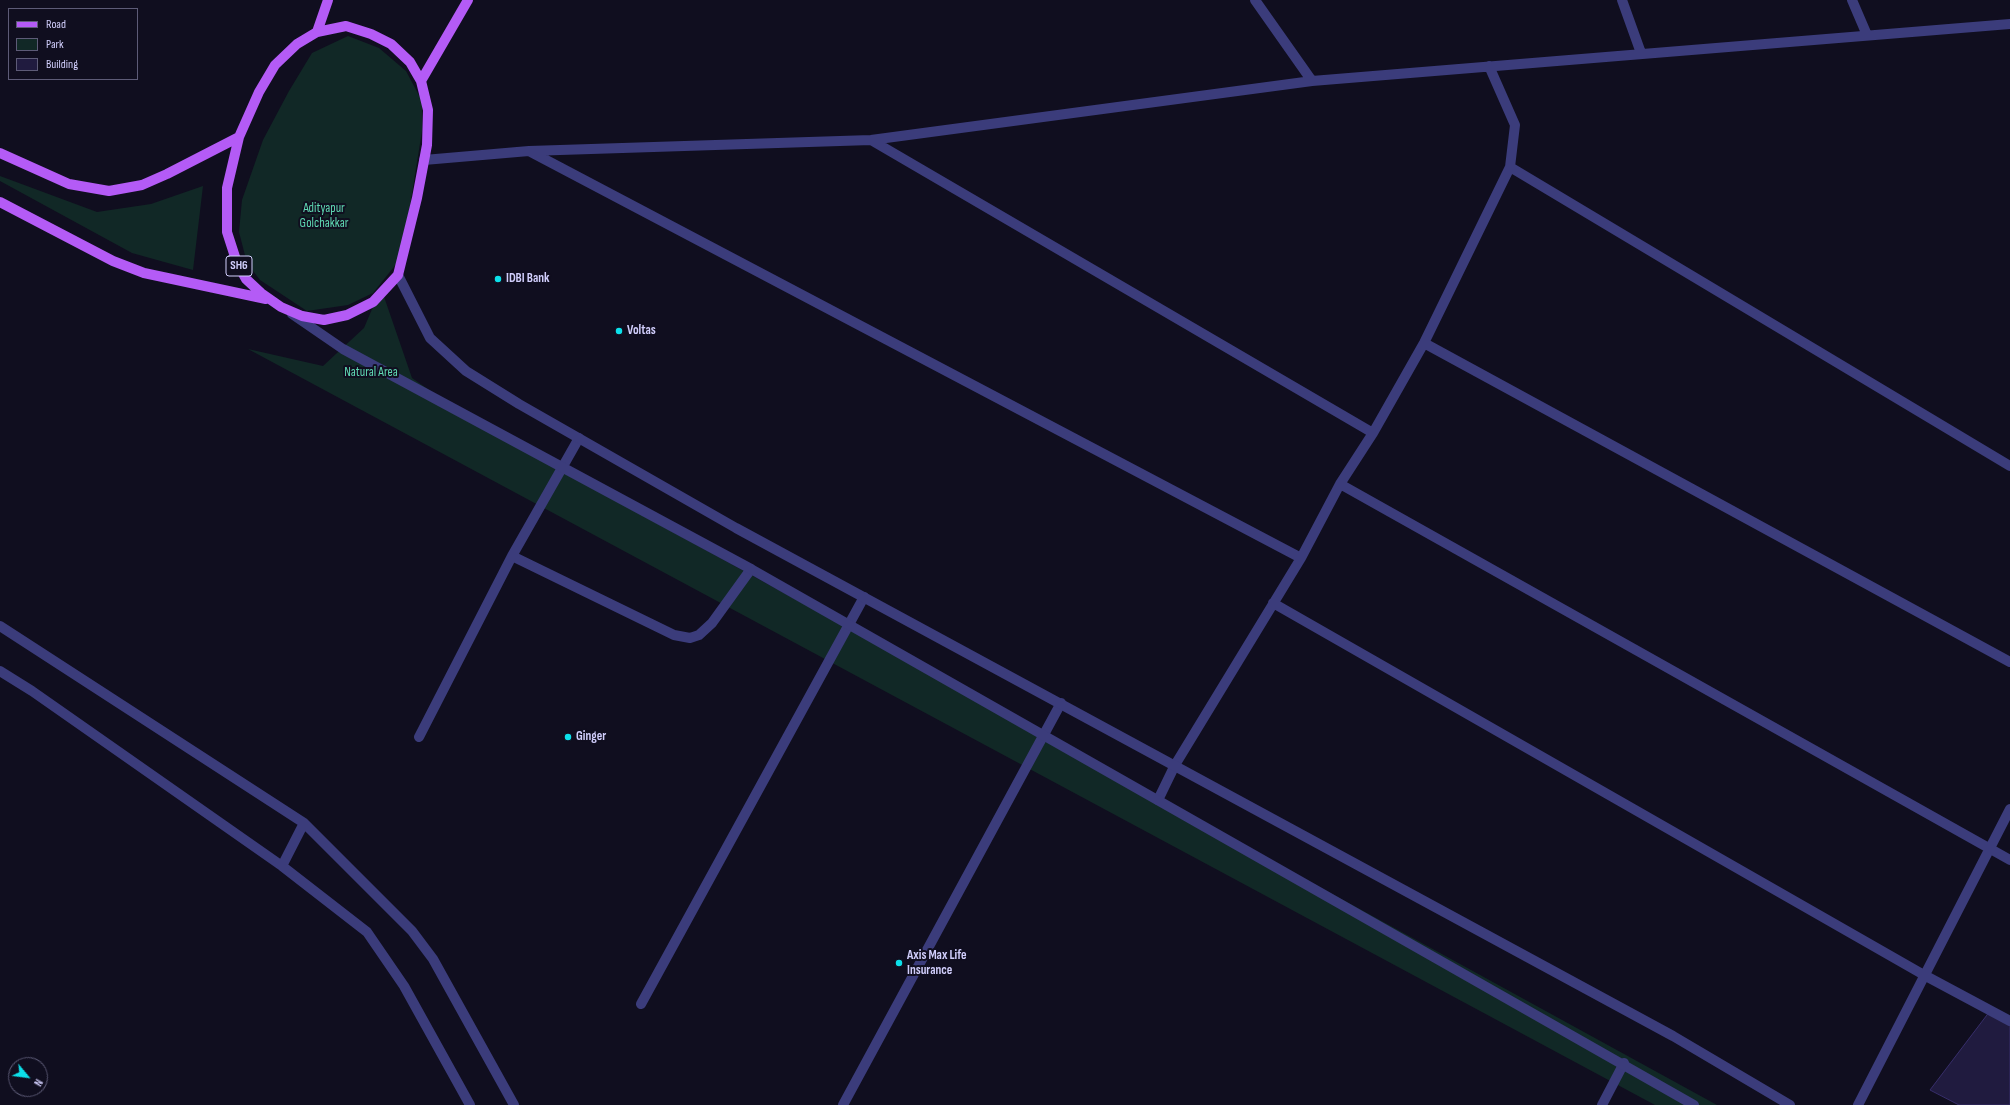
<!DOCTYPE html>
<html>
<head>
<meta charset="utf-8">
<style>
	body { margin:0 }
	#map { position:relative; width:2010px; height:1105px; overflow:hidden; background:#100e1f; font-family:"Sofia Sans Condensed",sans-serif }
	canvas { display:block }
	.legend { position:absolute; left:8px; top:8px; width:130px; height:72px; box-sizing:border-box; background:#100e1f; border:1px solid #5d5b77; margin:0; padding:5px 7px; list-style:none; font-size:12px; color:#d1cefc }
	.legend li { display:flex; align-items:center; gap:8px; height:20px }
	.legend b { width:20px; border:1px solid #5d5b77 }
	.north { position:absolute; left:8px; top:1057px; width:40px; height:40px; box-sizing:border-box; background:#100e1f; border:1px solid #5d5b77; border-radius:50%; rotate:119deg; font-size:11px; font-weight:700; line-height:16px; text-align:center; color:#d1cefc }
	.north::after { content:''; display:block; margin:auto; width:14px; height:18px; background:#0ce0ea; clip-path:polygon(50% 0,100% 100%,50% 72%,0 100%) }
</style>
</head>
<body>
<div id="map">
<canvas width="2010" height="1105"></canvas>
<ul class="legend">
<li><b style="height:5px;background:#b45bf6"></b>Road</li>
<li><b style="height:11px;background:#112826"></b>Park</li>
<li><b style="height:11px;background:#201b3f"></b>Building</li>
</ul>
<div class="north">N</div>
</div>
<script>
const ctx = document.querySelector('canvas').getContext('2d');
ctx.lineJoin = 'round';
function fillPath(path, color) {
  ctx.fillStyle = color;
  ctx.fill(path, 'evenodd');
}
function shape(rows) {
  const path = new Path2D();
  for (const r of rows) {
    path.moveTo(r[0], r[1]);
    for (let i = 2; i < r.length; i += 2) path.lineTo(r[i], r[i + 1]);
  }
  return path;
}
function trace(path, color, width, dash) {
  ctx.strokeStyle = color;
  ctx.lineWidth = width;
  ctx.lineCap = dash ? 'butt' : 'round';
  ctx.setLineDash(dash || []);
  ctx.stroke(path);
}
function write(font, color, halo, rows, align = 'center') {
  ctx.font = font + ' "Sofia Sans Condensed",sans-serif';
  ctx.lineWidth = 4;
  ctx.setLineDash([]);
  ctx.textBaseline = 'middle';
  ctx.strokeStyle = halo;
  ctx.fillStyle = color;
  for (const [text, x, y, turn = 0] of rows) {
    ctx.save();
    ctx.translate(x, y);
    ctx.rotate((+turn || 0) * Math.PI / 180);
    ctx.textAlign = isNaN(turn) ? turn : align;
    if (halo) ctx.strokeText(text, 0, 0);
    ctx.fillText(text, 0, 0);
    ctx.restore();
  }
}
fillPath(shape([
	[348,36,379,48,406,71,422,101,422,131,410,206,397,263,373,293,348,305,307,311,260,280,247,263,239,232,242,200,263,140,289,91,312,53],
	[0,176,97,212,151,204,203,186,193,270,132,253,0,181],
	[381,288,412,378,485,429,1717,1105,1655,1105,248,349,323,366,364,328]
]), '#112826');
const building = shape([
	[1990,1011,2010,1022,2010,1105,1959,1105,1930,1090,1990,1011]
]);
fillPath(building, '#201b3f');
trace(building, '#372e6a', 1);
trace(shape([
	[512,556,674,635,690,638,699,635,712,623,751,569],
	[419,737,512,556,579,438],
	[641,1004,864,597],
	[843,1105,1061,703],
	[1602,1105,1624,1063]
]), '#3b3c7b', 10);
trace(shape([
	[1255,0,1312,81],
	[1622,0,1641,53],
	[1852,0,1867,35],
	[1489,66,1515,125,1510,167,2010,466],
	[871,140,1373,433],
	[529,151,1301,558],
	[424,160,529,151,871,140,1312,81,2010,24],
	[1424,343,2010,662],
	[1340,484,2010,860],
	[1273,603,1924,975,2010,1021],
	[1158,800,1175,765,1301,558,1340,484,1373,433,1424,343,1510,167],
	[1858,1105,2010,809]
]), '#3b3c7b', 10);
trace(shape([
	[398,275,430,338,466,371,519,404,736,528,1673,1036,1790,1105],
	[292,314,343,349,751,569,1694,1105],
	[0,626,304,823,412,931,433,959,514,1105],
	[0,671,32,691,282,866,367,932,404,986,470,1105],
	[282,866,304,823]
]), '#3b3c7b', 10);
trace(shape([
	[317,32,328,0],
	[421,81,410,62,391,44,371,34,346,26,317,32,297,44,275,65,259,92,239,137,227,188,227,232,237,263,246,279,261,293,281,307,302,316,324,320,347,315,373,302,398,275,417,198,427,145,428,110,421,81,468,0],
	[0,153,69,184,109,191,142,185,167,174,239,137],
	[0,202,113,261,144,273,266,299]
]), '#b45bf6', 10);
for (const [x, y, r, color] of [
	[498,279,4,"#0ce0ea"],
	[619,331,4,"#0ce0ea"],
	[568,737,4,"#0ce0ea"],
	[899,963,4,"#0ce0ea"]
]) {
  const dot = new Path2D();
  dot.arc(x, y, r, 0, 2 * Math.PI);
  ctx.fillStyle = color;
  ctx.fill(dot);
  trace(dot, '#100e1f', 1.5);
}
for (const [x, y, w] of [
	[239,266,26]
]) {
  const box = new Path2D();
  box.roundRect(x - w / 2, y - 10, w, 20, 3);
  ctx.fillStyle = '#100e1f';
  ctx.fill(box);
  trace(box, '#d1cefc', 1);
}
write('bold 12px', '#d1cefc', null, [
	["SH6",239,266]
]);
write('13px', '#5fd8b3', '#100e1f', [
	["Adityapur",324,209],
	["Golchakkar",324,224],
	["Natural Area",371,373]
]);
write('bold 13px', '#d1cefc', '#100e1f', [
	["IDBI Bank",506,279],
	["Voltas",627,331],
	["Ginger",576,737],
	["Axis Max Life",907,956],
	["Insurance",907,971]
], 'left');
</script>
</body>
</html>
